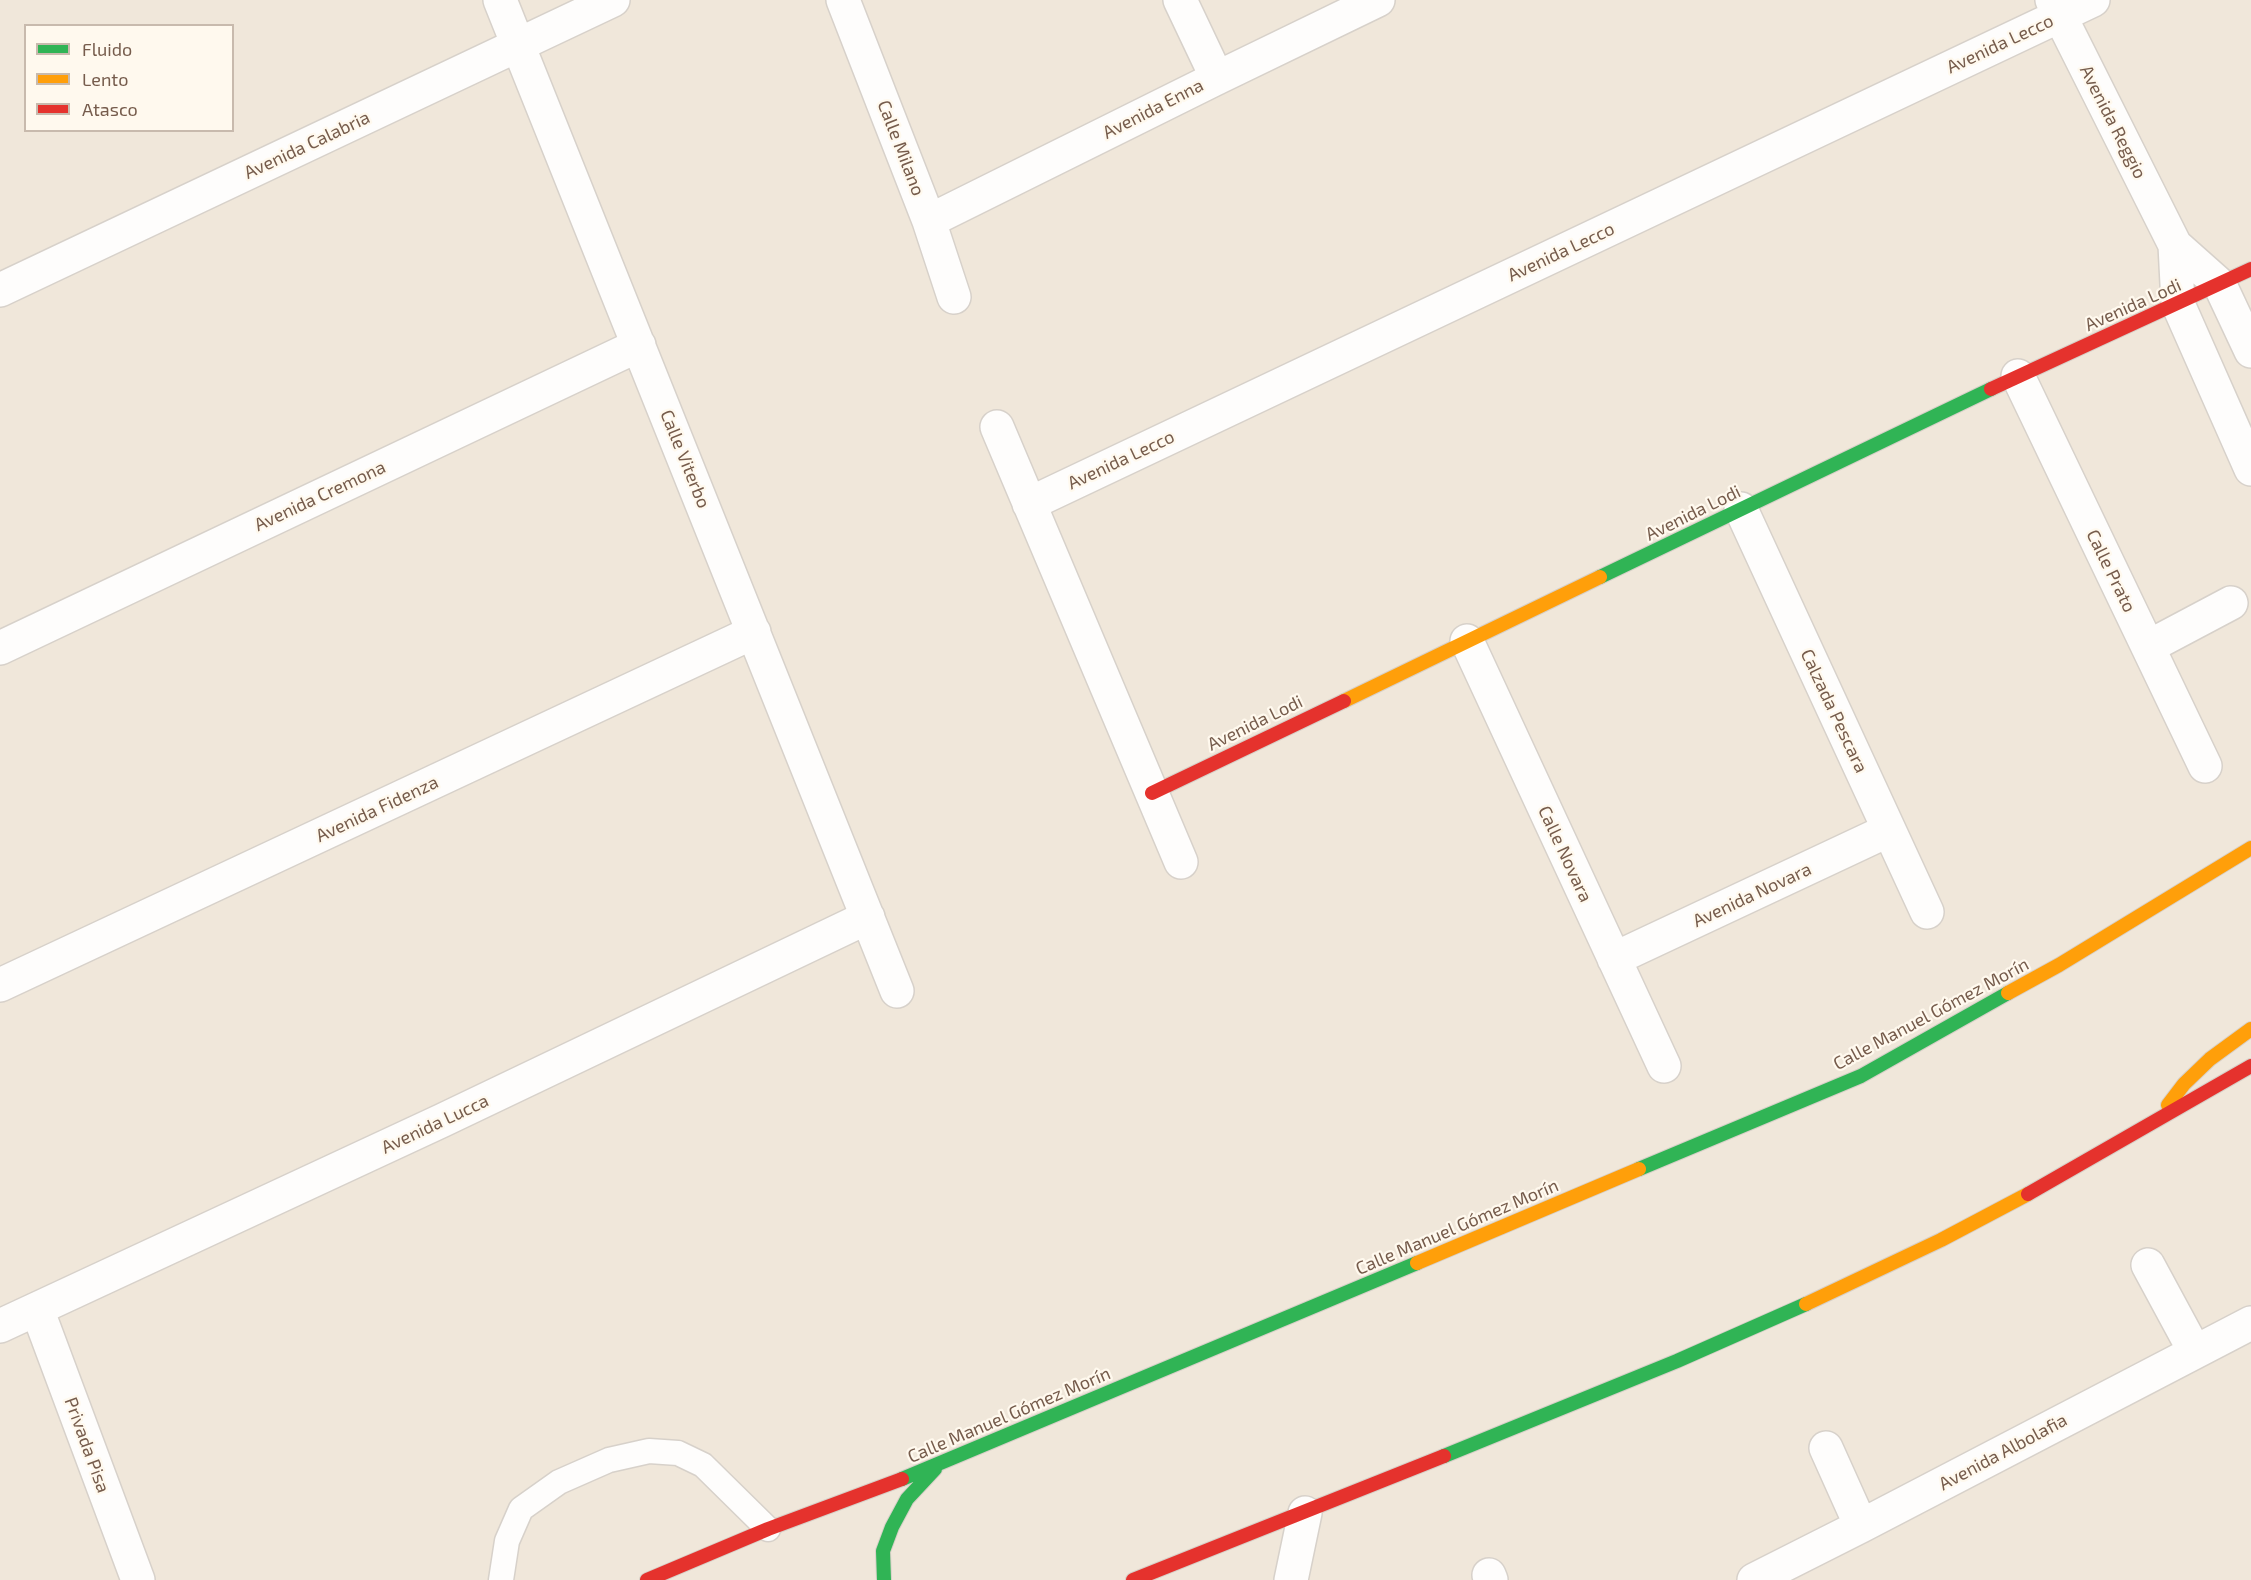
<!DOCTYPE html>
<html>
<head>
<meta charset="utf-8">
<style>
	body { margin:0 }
	#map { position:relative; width:2251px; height:1580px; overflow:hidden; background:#f7f4ec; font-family:"Exo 2",sans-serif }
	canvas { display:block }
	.legend { position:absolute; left:24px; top:24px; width:210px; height:108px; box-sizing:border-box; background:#fff9ee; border:2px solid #c8baad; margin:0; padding:8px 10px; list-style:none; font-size:18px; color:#765c4c }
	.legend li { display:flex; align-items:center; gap:12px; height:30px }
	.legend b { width:30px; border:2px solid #c8baad }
</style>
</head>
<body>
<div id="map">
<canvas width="2251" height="1580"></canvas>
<ul class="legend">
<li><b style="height:8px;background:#30b455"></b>Fluido</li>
<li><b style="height:8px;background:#ff9f0a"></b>Lento</li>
<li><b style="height:8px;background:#e5322d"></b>Atasco</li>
</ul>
</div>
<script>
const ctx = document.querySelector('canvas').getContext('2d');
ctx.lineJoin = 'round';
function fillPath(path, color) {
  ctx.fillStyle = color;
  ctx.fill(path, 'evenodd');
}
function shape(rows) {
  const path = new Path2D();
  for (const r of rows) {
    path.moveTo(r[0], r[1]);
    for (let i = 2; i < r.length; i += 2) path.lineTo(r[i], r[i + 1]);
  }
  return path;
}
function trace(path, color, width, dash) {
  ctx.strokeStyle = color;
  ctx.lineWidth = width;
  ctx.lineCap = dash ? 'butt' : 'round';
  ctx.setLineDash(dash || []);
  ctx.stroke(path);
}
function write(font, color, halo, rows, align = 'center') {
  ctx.font = font + ' "Exo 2",sans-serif';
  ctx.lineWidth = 4.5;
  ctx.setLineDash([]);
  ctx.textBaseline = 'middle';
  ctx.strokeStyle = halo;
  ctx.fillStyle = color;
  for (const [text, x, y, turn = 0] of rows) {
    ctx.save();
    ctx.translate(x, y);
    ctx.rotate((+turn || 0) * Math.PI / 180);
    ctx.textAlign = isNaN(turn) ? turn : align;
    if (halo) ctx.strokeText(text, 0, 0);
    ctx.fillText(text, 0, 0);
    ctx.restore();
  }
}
fillPath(shape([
	[0,0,2251,0,2251,1580,0,1580],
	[26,26,232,26,232,130,26,130]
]), '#f0e7da');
const lane = shape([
	[501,1580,507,1541,521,1509,559,1482,609,1460,649,1451,678,1453,703,1465,768,1529]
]);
const street = shape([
	[500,0,897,991],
	[843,0,929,221,954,297],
	[1180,0,1217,78],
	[2052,0,2175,245,2220,285,2251,351],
	[929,221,1217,78,1378,0],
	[2175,245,2178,304,2251,469],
	[0,290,613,0],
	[2018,376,2205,766],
	[997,427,1181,862],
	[1029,504,2093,0],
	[1741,509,1927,912],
	[1467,641,1664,1066],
	[2148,647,2231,603],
	[0,648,639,345],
	[1614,959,1889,830],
	[0,985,754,632],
	[2148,1265,2195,1352],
	[37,1309,138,1580],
	[0,1326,441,1121,868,917],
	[1826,1448,1861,1526],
	[1489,1575,1491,1580],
	[1291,1580,1305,1513],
	[1754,1580,1861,1526,2251,1323]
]);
const fast = shape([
	[1600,577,1991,389],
	[1639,1169,1861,1076,2008,993],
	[1444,1456,1677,1361,1806,1304],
	[902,1479,1417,1263],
	[884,1580,883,1551,892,1527,907,1499,935,1469]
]);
const slow = shape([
	[1344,701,1600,577],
	[2008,993,2059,965,2251,848],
	[2168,1105,2184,1084,2210,1059,2251,1029],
	[1417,1263,1639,1169],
	[1806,1304,1941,1240,2028,1194]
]);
const jam = shape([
	[1991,389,2251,269],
	[1152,793,1344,701],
	[2028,1194,2251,1066],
	[647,1580,768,1529,902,1479],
	[1133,1580,1444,1456]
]);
trace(lane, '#d7d1ca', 27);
trace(street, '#d7d1ca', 36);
trace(fast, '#d7d0c8', 16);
trace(slow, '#d7d0c8', 16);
trace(jam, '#d7d0c8', 16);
trace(lane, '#fefdfc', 24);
trace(street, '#fefdfc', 33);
trace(fast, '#30b455', 14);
trace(slow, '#ff9f0a', 14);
trace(jam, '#e5322d', 14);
write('18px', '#765c4c', '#fff9ee', [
	["Avenida Lecco",2000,44,-25],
	["Avenida Enna",1153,109,-27],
	["Avenida Reggio",2113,122,63],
	["Avenida Calabria",307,145,-25],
	["Calle Milano",901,148,69],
	["Avenida Lecco",1561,252,-25],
	["Avenida Lodi",2133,305,-24],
	["Calle Viterbo",685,459,68],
	["Avenida Lecco",1121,460,-25],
	["Avenida Cremona",320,496,-25],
	["Avenida Lodi",1693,513,-26],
	["Calle Prato",2111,571,64],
	["Calzada Pescara",1834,711,65],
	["Avenida Lodi",1255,723,-26],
	["Avenida Fidenza",377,809,-25],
	["Calle Novara",1565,854,65],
	["Avenida Novara",1752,895,-25],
	["Calle Manuel Gómez Morín",1931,1014,-28],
	["Avenida Lucca",435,1124,-25],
	["Calle Manuel Gómez Morín",1457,1227,-23],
	["Calle Manuel Gómez Morín",1009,1415,-23],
	["Privada Pisa",87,1445,70],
	["Avenida Albolafia",2003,1452,-28]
]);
</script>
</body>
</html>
